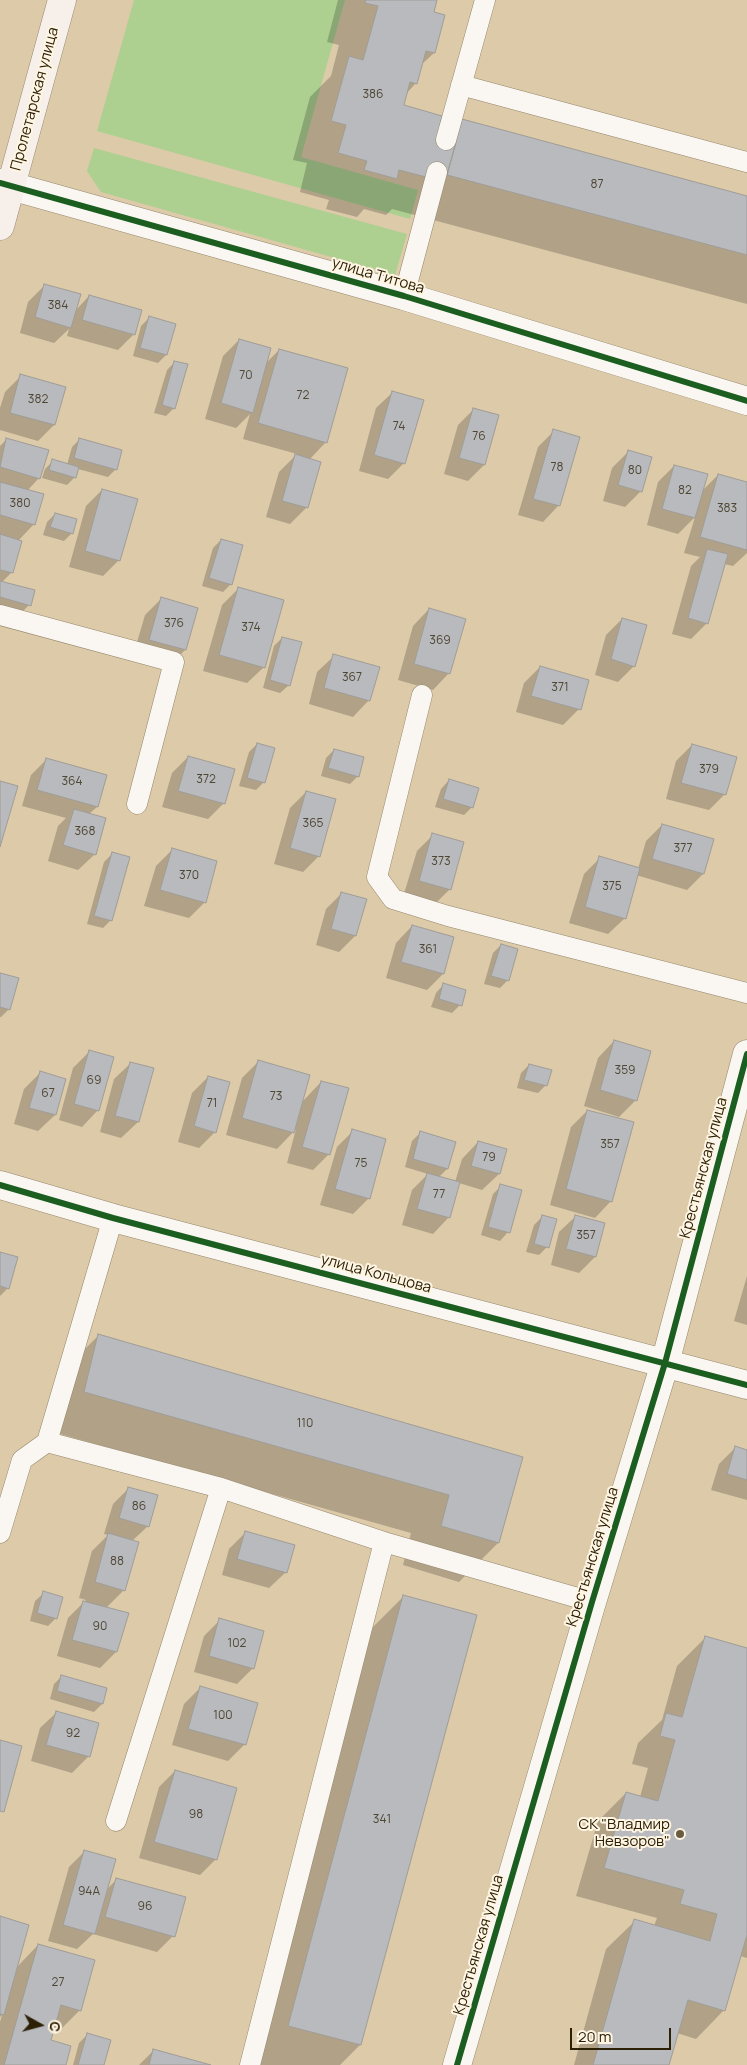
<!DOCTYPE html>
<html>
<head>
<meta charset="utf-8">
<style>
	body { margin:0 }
	#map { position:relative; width:747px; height:2065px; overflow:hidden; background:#dccaa9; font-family:Manrope,sans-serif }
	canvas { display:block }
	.north { position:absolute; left:15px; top:2000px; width:50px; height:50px; -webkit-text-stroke:4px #fff5e3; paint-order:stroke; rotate:97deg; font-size:14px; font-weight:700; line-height:20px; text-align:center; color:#2c2007 }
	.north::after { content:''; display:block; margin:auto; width:18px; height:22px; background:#2c2007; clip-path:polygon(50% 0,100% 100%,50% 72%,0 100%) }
	.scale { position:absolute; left:570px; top:2028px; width:101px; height:22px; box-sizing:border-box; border:2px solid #2c2007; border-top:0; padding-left:6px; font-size:15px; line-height:18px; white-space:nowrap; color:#2c2007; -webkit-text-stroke:4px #fff5e3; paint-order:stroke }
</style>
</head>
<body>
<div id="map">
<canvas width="747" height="2065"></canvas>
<div class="north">С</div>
<div class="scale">20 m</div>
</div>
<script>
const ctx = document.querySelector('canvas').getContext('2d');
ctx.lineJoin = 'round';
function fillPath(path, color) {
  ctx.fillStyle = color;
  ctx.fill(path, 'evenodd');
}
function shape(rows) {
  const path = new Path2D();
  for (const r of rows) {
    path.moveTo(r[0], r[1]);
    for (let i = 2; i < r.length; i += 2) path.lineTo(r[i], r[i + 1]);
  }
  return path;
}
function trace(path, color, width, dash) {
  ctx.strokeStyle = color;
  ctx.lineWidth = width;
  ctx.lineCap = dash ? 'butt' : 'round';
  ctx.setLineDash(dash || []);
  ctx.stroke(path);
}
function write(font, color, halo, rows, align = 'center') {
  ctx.font = font + ' Manrope,sans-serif';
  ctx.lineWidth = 4;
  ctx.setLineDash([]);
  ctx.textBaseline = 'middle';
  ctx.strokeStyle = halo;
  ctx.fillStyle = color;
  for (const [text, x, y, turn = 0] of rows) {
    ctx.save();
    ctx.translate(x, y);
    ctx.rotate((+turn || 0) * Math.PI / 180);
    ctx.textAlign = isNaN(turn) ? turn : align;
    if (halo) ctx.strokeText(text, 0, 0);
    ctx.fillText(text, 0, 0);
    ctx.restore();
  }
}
fillPath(shape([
	[134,0,345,0,301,157,418,190,410,219,97,131],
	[94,148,407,234,395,275,101,192,87,171]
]), '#add091');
fillPath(shape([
	[338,0,436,0,433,13,444,16,434,53,421,65,416,83,406,94,402,106,435,139,463,120,747,197,747,304,392,209,386,215,364,209,357,217,326,209,329,200,300,192,307,163,293,160,310,97,331,76,339,45,327,42],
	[44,286,75,311,89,296,134,334,118,350,67,336,69,329,54,343,20,333,28,302],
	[149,318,175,325,166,355,158,363,133,356,141,326],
	[239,340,265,364,279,350,326,442,309,460,306,508,290,524,266,517,279,472,297,454,243,439,250,414,236,428,205,419,223,356],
	[175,362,174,408,166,416,154,413,167,370],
	[21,376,64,388,54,425,38,441,0,430,0,408,5,392],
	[393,392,404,463,388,479,359,471,376,408],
	[474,409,484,465,468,481,444,474,458,425],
	[554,431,559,505,543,522,518,515,538,447],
	[7,439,39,478,27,491,34,524,18,541,12,572,2,582,29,605,21,613,0,607,0,446],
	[80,439,116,469,108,477,78,469,75,477,67,485,42,478,45,469,53,461,67,465,72,447],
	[628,452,641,491,625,507,603,501,612,468],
	[674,466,702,491,718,475,747,483,747,553,733,566,724,564,707,623,691,639,672,634,691,566,700,557,684,553,695,517,678,534,647,525,658,482],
	[102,490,119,560,103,576,69,567,86,506],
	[55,514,72,533,64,541,43,535,47,522],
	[221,540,231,584,223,592,202,586,213,548],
	[238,589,264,667,247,683,203,671,222,605],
	[161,599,185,650,169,666,133,656,145,615],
	[429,609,449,673,433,690,398,680,413,626],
	[622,619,634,666,618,682,595,675,606,635],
	[282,638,289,685,280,693,263,688,274,646],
	[334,656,369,700,353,717,309,704,317,672],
	[540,667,579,709,563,725,516,712,524,683],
	[257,744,264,782,256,790,239,786,249,752],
	[692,745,725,794,709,810,666,799,676,761],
	[334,750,358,776,350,784,321,776,326,758],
	[188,757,224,803,208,819,162,807,172,773],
	[47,759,97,807,89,814,95,854,78,870,48,861,58,826,66,818,22,806,31,775],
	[449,780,472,807,464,815,435,807,441,789],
	[306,792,319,856,303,872,274,864,290,808],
	[662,825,713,840,703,874,687,890,636,875,625,918,608,934,569,923,584,874,600,858,638,869,646,841],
	[433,835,450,889,434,905,403,897,417,851],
	[172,850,205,902,189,918,144,906,156,866],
	[112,854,111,920,103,928,87,924,104,862],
	[342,893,355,936,339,952,316,945,326,909],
	[412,926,443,974,427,990,386,978,396,943],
	[501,945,508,980,500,988,484,984,493,953],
	[0,975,9,1009,1,1017,0,1017],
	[444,984,460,1005,452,1013,431,1007,436,993],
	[614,1041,636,1100,619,1117,584,1106,598,1058],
	[90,1051,98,1110,82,1127,59,1120,73,1068],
	[258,1062,302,1102,321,1082,329,1154,313,1170,287,1163,296,1129,277,1149,226,1135,242,1078],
	[131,1063,152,1069,138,1122,121,1138,100,1132,114,1079],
	[529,1065,546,1085,538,1093,517,1088,521,1073],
	[40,1073,65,1080,55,1115,38,1131,14,1124,24,1089],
	[208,1077,215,1132,199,1148,178,1142,192,1093],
	[587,1111,611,1201,595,1218,550,1205,571,1127],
	[353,1131,369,1198,353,1214,320,1205,337,1147],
	[420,1133,447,1169,439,1177,455,1182,462,1159,478,1142,506,1150,499,1174,482,1190,459,1183,449,1217,433,1234,402,1225,412,1190,428,1174,405,1167,412,1141],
	[501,1186,508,1232,500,1241,481,1235,493,1194],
	[576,1216,604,1224,595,1257,579,1273,551,1265,559,1232],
	[542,1217,547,1247,539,1255,526,1252,534,1225],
	[0,1253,8,1288,0,1296],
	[747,1276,747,1325,734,1321],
	[98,1336,522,1458,498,1543,459,1582,403,1565,411,1533,46,1430,59,1375],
	[735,1448,747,1451,747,1500,711,1490,719,1464],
	[129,1488,148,1526,132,1541,124,1590,106,1608,127,1614,116,1652,100,1668,57,1656,68,1618,86,1600,79,1598,92,1551,108,1535,104,1534,113,1504],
	[245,1533,286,1572,269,1588,222,1575,229,1549],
	[44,1593,56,1618,48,1626,30,1621,35,1601],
	[404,1596,360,2045,340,2065,251,2065,365,1635],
	[220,1620,253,1668,237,1684,194,1672,204,1636],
	[705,1638,747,1650,747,1958,740,1956,724,2010,696,2039,677,2033,668,2065,574,2065,606,1949,635,1921,654,1926,657,1918,576,1896,598,1821,626,1793,640,1797,648,1768,632,1764,638,1743,662,1720,677,1666],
	[62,1676,106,1689,102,1704,94,1712,50,1699,54,1684],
	[200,1688,245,1744,228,1761,172,1745,184,1704],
	[57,1712,98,1724,88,1757,72,1773,31,1761,40,1728],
	[175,1771,216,1859,200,1875,139,1858,159,1787],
	[85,1851,106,1890,117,1879,173,1936,157,1952,93,1934,77,1949,48,1941,69,1867],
	[0,1918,16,1968,38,1945,80,2010,57,2033,52,2032,49,2041,64,2065,0,2065,0,2022,2,2015,0,2017],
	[87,2035,103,2065,73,2065,79,2043],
	[154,2050,206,2065,139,2065]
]), '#0003');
const building = shape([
	[366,0,437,0,434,12,445,15,435,53,426,51,417,84,410,82,404,105,442,116,437,138,456,143,447,175,428,170,426,177,399,170,397,179,364,170,367,161,338,153,346,125,331,121,349,56,363,60,378,6,365,3,366,0],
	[462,119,747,196,747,255,447,175,462,119],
	[44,284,81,294,71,328,35,317,44,284],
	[89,295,142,310,135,335,82,320,89,295],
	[149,316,176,324,167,355,140,348,149,316],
	[239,339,271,348,253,413,221,403,239,339],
	[279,349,348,368,327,443,258,423,279,349],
	[174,361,188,364,175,409,162,405,174,361],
	[20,374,66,387,55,425,10,413,20,374],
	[392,391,424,400,405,464,374,455,392,391],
	[473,408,499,415,485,465,459,458,473,408],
	[553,429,580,437,560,506,533,499,553,429],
	[6,438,49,450,40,479,0,467,6,438],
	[79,438,122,450,117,470,74,458,79,438],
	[628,450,652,457,642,492,618,485,628,450],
	[295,454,321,462,308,508,282,501,295,454],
	[52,459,79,467,76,478,49,470,52,459],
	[674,465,708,474,695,518,662,509,674,465],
	[718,474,747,482,747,550,700,537,718,474],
	[0,482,44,494,35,525,0,515,0,482],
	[102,489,138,499,120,561,85,551,102,489],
	[55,513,77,519,73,534,50,527,55,513],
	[0,534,22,541,13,573,0,570,0,534],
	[221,539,243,545,232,585,209,578,221,539],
	[707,549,728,554,708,624,688,618,707,549],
	[0,581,35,590,31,606,0,597,0,581],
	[238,587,284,600,265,668,219,655,238,587],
	[161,597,198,608,186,650,149,640,161,597],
	[429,608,466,619,450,674,414,664,429,608],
	[622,618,647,625,635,667,611,659,622,618],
	[282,637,302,642,290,686,270,680,282,637],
	[333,654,380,667,370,701,324,688,333,654],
	[540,666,589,680,581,710,531,696,540,666],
	[257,743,275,748,265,783,247,778,257,743],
	[692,744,737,757,726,795,681,783,692,744],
	[334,749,364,757,359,777,328,768,334,749],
	[188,756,235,769,225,804,178,791,188,756],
	[46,758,107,775,98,807,37,790,46,758],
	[449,779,479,788,473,808,443,799,449,779],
	[0,781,18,786,0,847,0,781],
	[306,791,336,799,320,857,290,848,306,791],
	[74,809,106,818,96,855,63,845,74,809],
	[662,824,714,839,704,874,652,859,662,824],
	[432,833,464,842,451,890,419,881,432,833],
	[172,848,217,861,206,903,160,890,172,848],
	[112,852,130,857,112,921,94,916,112,852],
	[599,856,640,868,626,919,585,907,599,856],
	[341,892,367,899,356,936,331,929,341,892],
	[412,925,454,937,444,974,401,962,412,925],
	[501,944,518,949,509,981,491,976,501,944],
	[0,973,19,978,10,1010,0,1007,0,973],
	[443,983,466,990,462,1006,439,999,443,983],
	[614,1040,651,1051,637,1101,600,1090,614,1040],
	[89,1050,114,1057,99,1111,74,1104,89,1050],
	[258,1060,310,1075,294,1133,242,1118,258,1060],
	[130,1062,154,1068,139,1122,115,1116,130,1062],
	[529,1064,552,1070,547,1086,524,1080,529,1064],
	[40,1071,66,1079,56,1115,29,1108,40,1071],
	[208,1076,230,1082,216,1133,194,1126,208,1076],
	[321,1081,349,1088,330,1155,302,1147,321,1081],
	[587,1110,634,1122,612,1202,566,1189,587,1110],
	[352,1129,386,1139,370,1199,335,1189,352,1129],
	[420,1131,456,1142,448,1169,413,1159,420,1131],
	[478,1141,507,1149,500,1174,471,1166,478,1141],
	[427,1173,460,1182,450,1218,417,1209,427,1173],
	[500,1184,522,1190,510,1233,488,1227,500,1184],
	[542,1215,557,1219,549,1248,534,1244,542,1215],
	[575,1215,605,1223,596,1257,566,1249,575,1215],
	[0,1252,18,1257,9,1289,0,1286,0,1252],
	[98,1334,523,1457,499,1543,441,1526,449,1495,84,1392,98,1334],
	[735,1446,747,1450,747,1480,727,1474,735,1446],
	[128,1487,158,1495,149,1527,119,1518,128,1487],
	[245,1531,295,1545,287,1573,237,1559,245,1531],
	[108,1533,139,1542,125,1591,95,1582,108,1533],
	[43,1591,63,1597,57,1619,37,1613,43,1591],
	[403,1595,477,1615,361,2045,288,2026,403,1595],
	[83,1601,129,1613,117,1652,72,1640,83,1601],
	[219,1618,264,1631,254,1669,209,1656,219,1618],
	[705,1636,747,1648,747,1935,725,2011,688,2000,669,2065,593,2065,634,1919,710,1941,717,1914,680,1904,684,1890,604,1868,626,1792,658,1801,675,1740,660,1736,666,1713,682,1717,705,1636],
	[61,1675,107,1688,103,1704,57,1691,61,1675],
	[200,1686,258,1703,246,1745,188,1729,200,1686],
	[56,1711,99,1723,90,1757,46,1745,56,1711],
	[0,1740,22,1746,4,1812,0,1811,0,1740],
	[175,1770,237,1788,217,1860,154,1842,175,1770],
	[84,1850,116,1859,95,1934,63,1925,84,1850],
	[116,1878,186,1897,175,1937,105,1917,116,1878],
	[0,1916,29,1925,4,2015,0,2014,0,1916],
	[38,1944,95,1960,81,2011,61,2005,51,2040,71,2046,66,2065,4,2065,38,1944],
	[87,2033,111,2040,104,2065,78,2065,87,2033],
	[153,2049,211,2065,149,2065,153,2049]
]);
fillPath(building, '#b8babd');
trace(building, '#9f9c97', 1);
const service = shape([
	[461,85,747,162],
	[446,140,485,0],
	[404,296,437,172],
	[0,615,174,662,137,804],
	[422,695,377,877,393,899,448,916,747,993],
	[47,1442,221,1488,384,1542,592,1602],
	[0,1533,22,1460,47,1442,113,1218],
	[116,1821,221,1488],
	[250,2065,384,1542]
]);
const minor = shape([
	[0,183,404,296,747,401],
	[0,1185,113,1218,747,1385]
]);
const tertiary = shape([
	[457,2065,592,1602,665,1363,747,1054]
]);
const secondary = shape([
	[0,226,62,0]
]);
trace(service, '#95876c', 21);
trace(minor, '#95876c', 29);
trace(tertiary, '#95876c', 29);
trace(secondary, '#95876c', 29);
trace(service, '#faf7f2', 20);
trace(minor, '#faf7f2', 28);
trace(tertiary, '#faf7f2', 28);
trace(secondary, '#f6efea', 28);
trace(shape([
	[0,183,404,296,747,401],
	[0,1185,113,1218,747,1385],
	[457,2065,592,1602,665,1363,747,1054]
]), '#1b5e20', 6);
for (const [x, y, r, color] of [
	[680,1834,5,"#6a5c40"]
]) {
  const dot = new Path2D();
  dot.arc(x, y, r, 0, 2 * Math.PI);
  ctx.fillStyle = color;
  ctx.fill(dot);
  trace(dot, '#fff5e3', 2);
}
write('12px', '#4f4634', null, [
	["386",373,95],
	["87",597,185],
	["384",58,306],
	["70",246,376],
	["72",303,396],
	["382",38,400],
	["74",399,427],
	["76",479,437],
	["78",557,468],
	["80",635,471],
	["82",685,491],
	["380",20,504],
	["383",727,509],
	["376",174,624],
	["374",251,628],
	["369",440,641],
	["367",352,678],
	["371",560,688],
	["379",709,770],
	["372",206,780],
	["364",72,782],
	["365",313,824],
	["368",85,832],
	["377",683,849],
	["373",441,862],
	["370",189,876],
	["375",612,887],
	["361",428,950],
	["359",625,1071],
	["69",94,1081],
	["67",48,1094],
	["73",276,1097],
	["71",212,1104],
	["357",610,1145],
	["79",489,1158],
	["75",361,1164],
	["77",439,1195],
	["357",586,1236],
	["110",305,1424],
	["86",139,1507],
	["88",117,1562],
	["90",100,1627],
	["102",237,1644],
	["100",223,1716],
	["92",73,1734],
	["98",196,1815],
	["341",382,1820],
	["94А",89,1892],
	["96",145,1907],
	["27",58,1983]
]);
write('15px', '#2c2007', '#fff5e3', [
	["Пролетарская улица",35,99,-75],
	["улица Титова",378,276,16],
	["Крестьянская улица",704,1168,-75],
	["улица Кольцова",376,1274,15],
	["Крестьянская улица",593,1557,-73],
	["Крестьянская улица",479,1945,-74]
]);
write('15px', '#2c2007', '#fff5e3', [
	["СК \"Владмир",670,1825],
	["Невзоров\"",670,1842]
], 'right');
</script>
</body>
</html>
